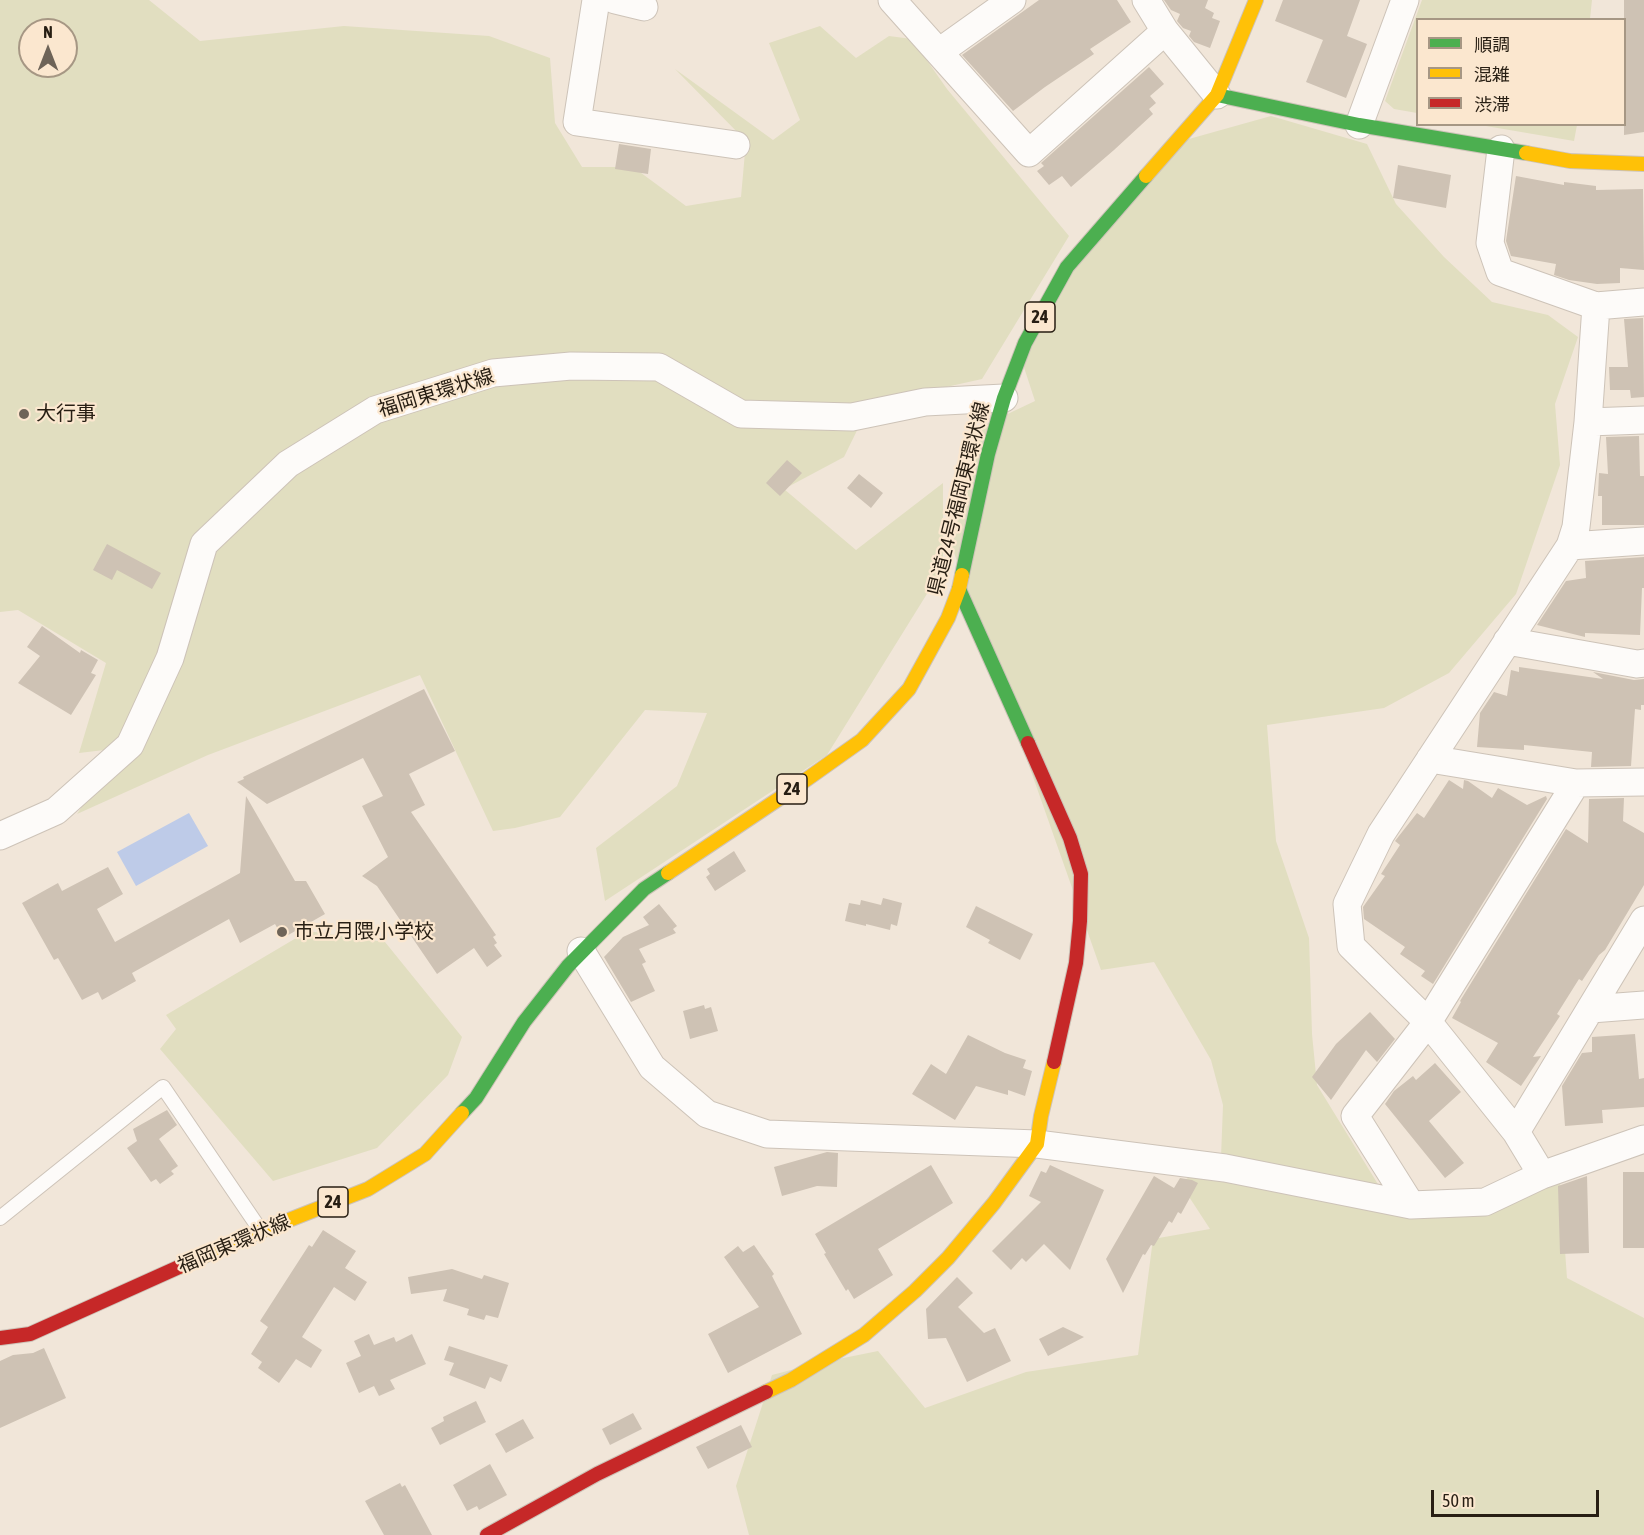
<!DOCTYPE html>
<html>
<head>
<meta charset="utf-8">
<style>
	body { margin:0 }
	#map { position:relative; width:1644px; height:1535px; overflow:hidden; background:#f1e6d9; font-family:"Asap Condensed","Noto Sans JP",sans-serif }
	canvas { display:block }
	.legend { position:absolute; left:1416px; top:18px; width:210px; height:108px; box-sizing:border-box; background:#fbe7cf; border:2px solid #a69784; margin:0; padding:8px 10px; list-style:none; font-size:18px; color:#271e13 }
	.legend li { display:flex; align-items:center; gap:12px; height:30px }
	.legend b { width:30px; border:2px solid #a69784 }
	.north { position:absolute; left:18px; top:18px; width:60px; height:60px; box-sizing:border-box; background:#fbe7cf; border:2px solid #a69784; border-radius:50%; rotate:0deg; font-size:16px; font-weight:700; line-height:24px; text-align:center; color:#271e13 }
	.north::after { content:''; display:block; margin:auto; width:21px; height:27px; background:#6e6458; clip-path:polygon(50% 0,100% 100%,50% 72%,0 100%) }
	.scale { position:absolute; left:1431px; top:1490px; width:168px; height:27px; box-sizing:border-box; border:3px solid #271e13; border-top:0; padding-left:8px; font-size:18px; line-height:21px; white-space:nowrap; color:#271e13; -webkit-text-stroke:4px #fbe7cf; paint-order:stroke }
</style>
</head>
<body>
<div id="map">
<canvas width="1644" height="1535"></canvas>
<ul class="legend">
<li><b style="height:8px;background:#4caf50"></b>順調</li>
<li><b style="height:8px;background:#ffc107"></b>混雑</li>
<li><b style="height:8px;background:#c62828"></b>渋滞</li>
</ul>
<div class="north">N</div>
<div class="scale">50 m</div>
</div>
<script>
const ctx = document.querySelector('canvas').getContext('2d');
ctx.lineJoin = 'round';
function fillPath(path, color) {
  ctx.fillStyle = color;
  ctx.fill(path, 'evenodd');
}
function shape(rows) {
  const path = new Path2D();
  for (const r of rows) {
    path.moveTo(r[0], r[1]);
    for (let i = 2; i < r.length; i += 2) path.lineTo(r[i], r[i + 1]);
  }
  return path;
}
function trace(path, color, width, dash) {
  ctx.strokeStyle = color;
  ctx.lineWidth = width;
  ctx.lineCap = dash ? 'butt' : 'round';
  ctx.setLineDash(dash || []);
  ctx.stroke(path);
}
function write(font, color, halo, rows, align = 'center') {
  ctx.font = font + ' "Asap Condensed","Noto Sans JP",sans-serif';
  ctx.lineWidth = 4.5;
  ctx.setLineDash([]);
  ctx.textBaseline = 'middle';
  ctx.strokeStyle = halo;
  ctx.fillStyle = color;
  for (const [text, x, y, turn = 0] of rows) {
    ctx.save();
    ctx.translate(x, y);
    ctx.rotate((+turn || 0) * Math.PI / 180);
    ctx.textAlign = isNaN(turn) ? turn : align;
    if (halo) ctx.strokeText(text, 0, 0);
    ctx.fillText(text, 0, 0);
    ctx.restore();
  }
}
fillPath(shape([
	[0,0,149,0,200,41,344,26,489,36,550,58,555,123,582,167,633,167,686,206,741,197,746,141,675,69,773,140,800,120,769,43,820,26,856,58,889,36,912,39,947,89,1069,236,982,379,870,404,844,457,784,489,856,550,943,483,943,568,827,755,605,901,596,848,677,786,707,713,645,710,560,817,515,828,493,831,420,675,208,755,77,814,121,748,79,753,106,663,18,610,0,612],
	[30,30,66,30,66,66,30,66],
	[1422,0,1592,0,1590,19,1418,20,1417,113,1394,109,1385,101],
	[1271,116,1367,144,1396,204,1444,257,1492,302,1548,315,1578,337,1555,404,1560,465,1516,594,1449,673,1384,708,1267,725,1276,841,1309,938,1312,1034,1317,1085,1395,1212,1560,1181,1567,1278,1644,1318,1644,1535,749,1535,736,1486,772,1375,814,1364,878,1351,925,1408,1026,1372,1138,1355,1153,1239,1210,1229,1180,1183,1221,1157,1223,1105,1211,1060,1154,962,1101,970,952,547,976,429,1035,401,1016,343,1171,144],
	[1480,125,1577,124,1577,125,1574,141],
	[308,931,385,942,462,1037,448,1075,377,1148,273,1181,160,1049,176,1029,166,1015]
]), '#e1dec0');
fillPath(shape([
	[189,813,208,846,136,886,117,852]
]), '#becbe8');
fillPath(shape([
	[1039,0,1117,0,1131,22,1090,49,1094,54,1045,87,1013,111,962,55],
	[1164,0,1208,0,1205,8,1214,13,1212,18,1220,21,1210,48,1194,42,1189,36,1191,31,1183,28,1177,21,1180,14,1171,10],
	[1283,0,1360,0,1347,36,1367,44,1346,98,1306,82,1323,40,1275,21],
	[1624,0,1644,0,1644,132,1624,135],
	[1149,67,1164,84,1150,96,1156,103,1149,109,1153,114,1114,150,1071,187,1062,176,1049,185,1037,171,1044,166,1041,163],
	[619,144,651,149,648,174,615,169],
	[1398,165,1451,175,1446,208,1393,198],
	[1516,176,1564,185,1564,182,1596,186,1596,190,1643,189,1644,270,1620,268,1620,283,1597,284,1569,280,1554,275,1556,264,1511,256,1506,241],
	[1643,318,1644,397,1631,398,1630,390,1610,390,1609,367,1628,367,1624,319],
	[1639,436,1640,476,1644,476,1644,525,1602,525,1602,496,1598,496,1599,473,1608,474,1606,437],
	[787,460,802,473,780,496,766,483],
	[859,474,883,493,871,508,847,488],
	[107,544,161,573,152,589,117,570,112,580,93,570],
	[1644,557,1644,588,1642,588,1640,635,1585,633,1585,637,1537,625,1566,581,1586,578,1585,561],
	[42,626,80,653,81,650,98,660,91,673,96,675,71,715,18,683,40,656,27,647],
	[1519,667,1603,679,1593,672,1634,680,1644,679,1644,705,1641,705,1641,710,1635,709,1631,766,1591,767,1592,752,1524,745,1524,750,1477,747,1480,713,1494,692,1507,696,1511,670,1519,672],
	[424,689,455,751,409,774,425,805,411,812,496,935,493,937,497,943,494,945,502,956,487,967,474,948,437,974,377,886,362,876,388,857,362,806,383,796,363,758,267,804,237,782,244,779,243,777],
	[1449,780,1463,789,1464,780,1468,781,1492,798,1498,788,1527,805,1546,796,1547,799,1433,984,1421,976,1425,971,1400,954,1405,947,1364,919,1363,907,1385,876,1381,874,1400,845,1395,841,1417,813,1424,818],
	[246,796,295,881,306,881,325,914,283,938,275,924,240,943,229,919,132,973,136,981,102,1000,98,992,82,1000,58,958,54,960,22,903,58,883,62,891,108,867,123,894,97,909,115,942,240,873],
	[1624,798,1623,821,1644,833,1644,885,1605,950,1599,955,1582,981,1579,979,1557,1014,1560,1016,1533,1057,1541,1056,1521,1086,1486,1062,1498,1043,1452,1018,1461,1002,1460,1001,1566,829,1588,843,1589,799],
	[734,851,746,871,715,891,706,877,710,874,707,869],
	[883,898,902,903,897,926,891,924,890,930,866,924,866,926,845,921,849,903,860,905,861,900,881,905],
	[659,904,677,926,673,929,676,933,639,949,646,962,642,964,655,991,631,1002,604,957,623,937,649,925,643,917],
	[976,906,1033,934,1020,960,988,943,990,940,966,927],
	[704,1005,705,1009,711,1007,718,1031,690,1039,683,1011],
	[1370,1012,1395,1039,1377,1062,1366,1050,1331,1100,1312,1077,1336,1044],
	[1635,1034,1639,1079,1644,1078,1644,1107,1602,1110,1603,1123,1565,1126,1562,1086,1582,1053,1592,1052,1592,1037],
	[968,1035,1005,1053,1026,1060,1023,1068,1032,1071,1025,1096,1008,1090,1008,1095,976,1086,955,1120,912,1094,931,1064,946,1074],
	[1435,1063,1461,1092,1429,1121,1464,1163,1445,1178,1385,1104,1394,1091,1413,1076,1416,1080],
	[167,1110,177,1125,159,1139,178,1166,171,1171,174,1174,160,1184,156,1179,151,1182,127,1148,137,1141,133,1129],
	[827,1152,838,1153,837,1187,817,1186,782,1196,774,1167],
	[931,1165,953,1203,878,1249,893,1275,854,1299,848,1289,846,1291,824,1254,826,1253,815,1234],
	[1050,1165,1104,1190,1070,1270,1044,1244,1026,1262,1022,1258,1011,1270,992,1251,1041,1202,1029,1196,1041,1171,1046,1173],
	[1623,1172,1644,1172,1644,1248,1623,1248],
	[1154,1176,1174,1188,1180,1178,1192,1180,1198,1183,1181,1214,1178,1212,1172,1223,1169,1221,1154,1246,1151,1245,1145,1255,1143,1254,1123,1293,1106,1259],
	[1587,1176,1589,1253,1560,1254,1558,1186],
	[323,1230,356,1251,345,1268,367,1282,355,1301,334,1287,302,1337,322,1350,311,1368,296,1359,279,1383,258,1368,262,1362,251,1354,268,1327,260,1321,309,1245,312,1247],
	[754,1245,774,1274,772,1276,802,1334,728,1373,708,1334,759,1307,724,1257,738,1246,743,1252],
	[452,1269,482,1279,484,1275,509,1283,498,1318,486,1315,484,1320,467,1315,469,1309,443,1301,447,1289,411,1294,408,1277],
	[957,1277,973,1293,958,1307,984,1333,995,1328,1011,1361,967,1382,946,1338,928,1339,926,1309],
	[1063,1327,1084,1337,1048,1356,1039,1339],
	[369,1334,374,1345,394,1337,396,1342,412,1334,426,1364,390,1380,395,1389,379,1396,374,1386,359,1393,346,1363,361,1356,354,1341],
	[449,1346,508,1365,501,1382,490,1377,485,1389,449,1375,454,1363,444,1360],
	[44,1348,66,1398,0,1428,0,1361,13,1355,33,1353],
	[476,1401,486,1422,440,1445,431,1428,444,1421,443,1417],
	[633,1413,642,1429,610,1445,602,1429],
	[523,1419,534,1438,506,1453,495,1434],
	[741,1425,752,1447,708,1469,696,1447],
	[490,1464,507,1495,479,1510,477,1506,467,1511,453,1485],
	[400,1483,402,1487,405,1485,432,1535,384,1535,365,1501]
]), '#cec2b4');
const lane = shape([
	[0,1218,163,1087,261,1231]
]);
const street = shape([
	[596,0,577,122,736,145],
	[615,0,644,7],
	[892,0,1029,153,1165,31],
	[1146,0,1165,31,1217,95],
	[939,52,1012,0],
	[1359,125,1405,0],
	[1501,149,1490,243,1500,272,1596,306,1644,302],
	[1588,422,1644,420],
	[1570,546,1644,541],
	[1507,641,1637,664,1644,663],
	[1430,759,1576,783,1644,782],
	[0,836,56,811,130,745,170,658,204,544,288,464,375,410,493,373,571,366,659,367,741,414,852,417,925,402,1004,398],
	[581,951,652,1067,707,1114,767,1134,1037,1144,1225,1168,1411,1205,1485,1202,1542,1175,1644,1139],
	[1591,1009,1644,1005],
	[1516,1132,1644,920],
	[1542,1175,1516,1132,1428,1022,1351,946,1347,904,1381,834,1570,546,1576,527,1588,422,1596,306],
	[1411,1205,1355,1116,1428,1022,1576,783]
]);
const fast = shape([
	[1217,95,1359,125,1526,153],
	[962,575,988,454,1004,398,1025,343,1067,267,1146,176],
	[959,589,1028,743],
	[462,1113,476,1098,524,1022,568,966,644,889,668,873]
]);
const slow = shape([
	[1526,153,1570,161,1644,164],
	[1146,176,1217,95,1256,0],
	[668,873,786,794,862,740,909,689,948,618,959,589,962,575],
	[179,1267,261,1231,368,1189,425,1154,462,1113],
	[766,1392,791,1380,864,1335,915,1291,948,1258,994,1203,1037,1144,1041,1116,1054,1062]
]);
const jam = shape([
	[1028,743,1070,838,1081,874,1080,921,1076,963,1054,1062],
	[0,1338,30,1334,179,1267],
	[487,1535,597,1474,766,1392]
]);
trace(lane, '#cdc3b8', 16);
trace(street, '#cdc3b8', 29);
trace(fast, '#cdc3b8', 16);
trace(slow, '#cdc3b8', 16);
trace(jam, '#cdc3b8', 16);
trace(lane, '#fdfbf9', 14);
trace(street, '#fdfbf9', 27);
trace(fast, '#4caf50', 14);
trace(slow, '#ffc107', 14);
trace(jam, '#c62828', 14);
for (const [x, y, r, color] of [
	[24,414,6,"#6e6458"],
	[282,932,6,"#6e6458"]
]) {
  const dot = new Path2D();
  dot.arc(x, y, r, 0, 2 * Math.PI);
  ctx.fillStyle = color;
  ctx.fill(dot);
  trace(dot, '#fbe7cf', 2);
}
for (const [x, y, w] of [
	[1040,317,30],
	[792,789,30],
	[333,1202,30]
]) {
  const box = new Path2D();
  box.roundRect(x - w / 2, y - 15, w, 30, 4.5);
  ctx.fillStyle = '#fbe7cf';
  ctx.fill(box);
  trace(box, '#271e13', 1.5);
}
write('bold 18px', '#271e13', null, [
	["24",1040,317],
	["24",792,789],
	["24",333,1202]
]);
write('20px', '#271e13', '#fbe7cf', [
	["福岡東環状線",436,393,-17],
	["県道24号福岡東環状線",959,499,-76],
	["福岡東環状線",234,1244,-23]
]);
write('20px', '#271e13', '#fbe7cf', [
	["大行事",36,414],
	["市立月隈小学校",294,932]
], 'left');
</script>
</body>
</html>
